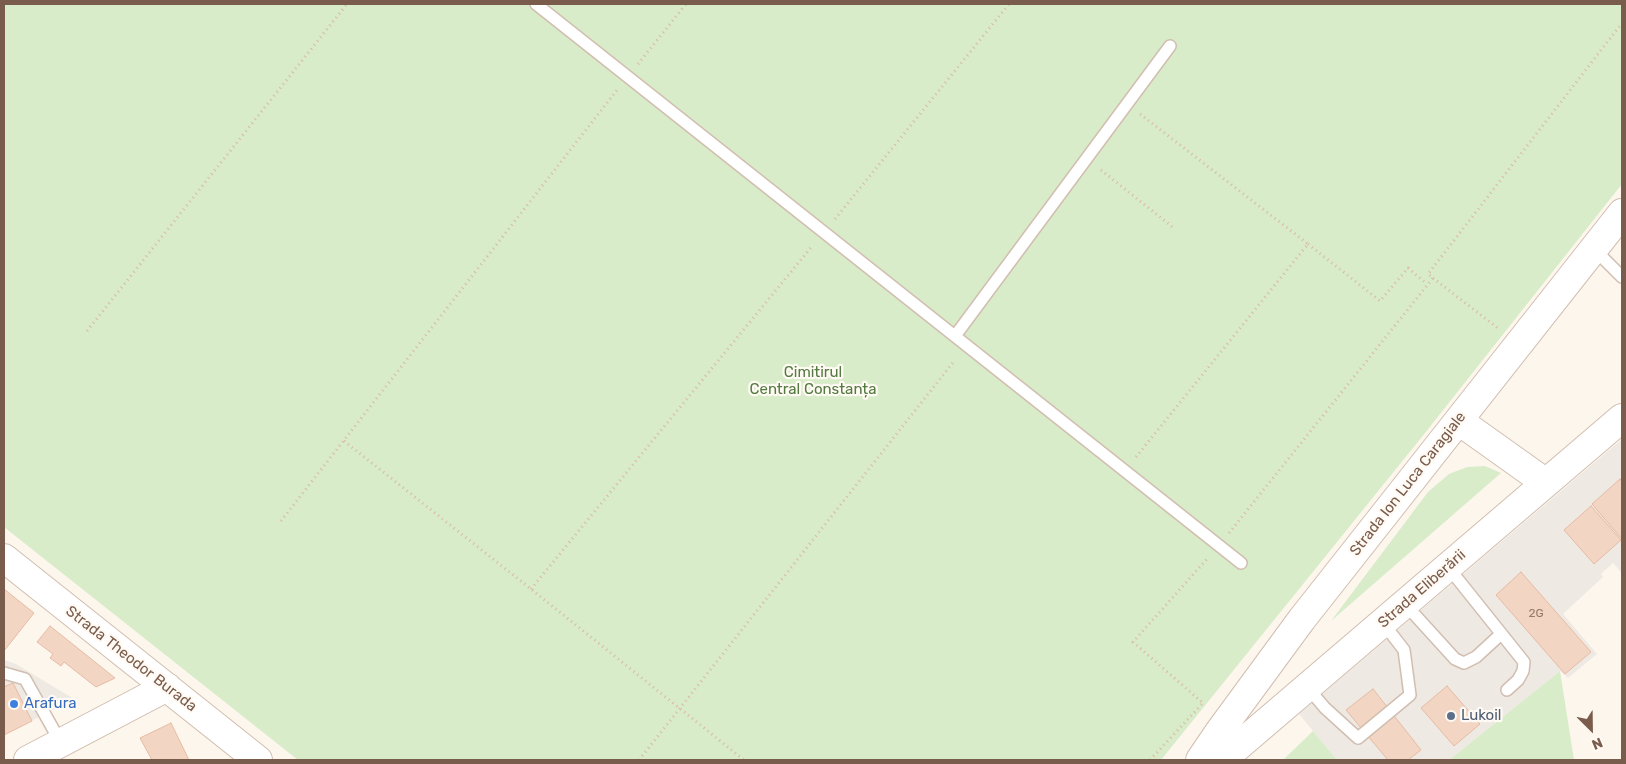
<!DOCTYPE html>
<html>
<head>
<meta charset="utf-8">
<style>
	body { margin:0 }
	#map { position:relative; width:1626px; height:764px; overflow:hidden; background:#fdf6ec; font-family:Rubik,sans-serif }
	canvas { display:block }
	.frame { position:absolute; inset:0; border:5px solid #7a5c4d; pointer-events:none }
	.north { position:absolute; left:1566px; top:704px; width:50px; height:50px; -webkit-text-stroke:4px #fffaf3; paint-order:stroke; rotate:157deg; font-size:14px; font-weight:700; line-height:20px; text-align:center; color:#7a5c4d }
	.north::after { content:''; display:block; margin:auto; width:18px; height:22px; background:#7a5c4d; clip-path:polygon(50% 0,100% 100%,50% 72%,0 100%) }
</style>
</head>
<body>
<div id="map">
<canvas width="1626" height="764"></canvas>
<div class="frame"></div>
<div class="north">N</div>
</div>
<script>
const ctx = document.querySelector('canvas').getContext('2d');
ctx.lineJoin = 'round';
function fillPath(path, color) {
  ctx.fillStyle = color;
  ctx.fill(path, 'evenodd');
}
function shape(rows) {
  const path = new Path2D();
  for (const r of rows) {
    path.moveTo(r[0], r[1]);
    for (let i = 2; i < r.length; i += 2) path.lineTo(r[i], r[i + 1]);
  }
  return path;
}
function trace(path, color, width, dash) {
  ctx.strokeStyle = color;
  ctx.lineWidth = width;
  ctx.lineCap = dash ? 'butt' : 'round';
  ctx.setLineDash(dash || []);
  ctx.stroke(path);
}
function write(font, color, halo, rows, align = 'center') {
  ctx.font = font + ' Rubik,sans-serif';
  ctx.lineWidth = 4.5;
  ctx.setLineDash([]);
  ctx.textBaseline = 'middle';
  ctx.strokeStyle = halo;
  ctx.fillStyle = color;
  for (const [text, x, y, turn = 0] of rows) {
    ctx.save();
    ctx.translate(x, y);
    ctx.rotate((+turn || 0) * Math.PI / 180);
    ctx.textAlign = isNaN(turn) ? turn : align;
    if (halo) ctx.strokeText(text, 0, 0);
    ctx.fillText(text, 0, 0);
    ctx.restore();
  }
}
fillPath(shape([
	[1622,439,1622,573,1613,563,1601,574,1603,577,1563,614,1597,654,1568,678,1560,671,1449,760,1337,760,1299,714],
	[4,660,16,664,74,699,4,735]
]), '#efe9e4');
fillPath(shape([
	[4,4,1622,4,1622,184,1425,433,1161,760,298,760,4,527],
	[1485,466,1501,473,1331,621,1428,492,1449,474,1467,467],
	[1560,671,1574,760,1449,760],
	[1313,731,1337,760,1283,760]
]), '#d8ecc9');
const building = shape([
	[1620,479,1622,482,1622,539,1592,504,1620,479],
	[1591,506,1621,540,1594,564,1564,530,1591,506],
	[1521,572,1591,652,1565,674,1496,595,1521,572],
	[4,589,34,613,4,651,4,589],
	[50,626,115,678,96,687,64,662,61,666,50,658,53,654,37,642,50,626],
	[13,683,32,721,4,735,4,687,13,683],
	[1447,686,1480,724,1454,746,1421,708,1447,686],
	[1373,689,1421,750,1408,760,1388,760,1346,710,1373,689],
	[171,723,189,760,152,760,140,738,171,723]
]);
fillPath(building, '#f3d5c3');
trace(building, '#e6bba3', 1);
const service = shape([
	[536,4,1241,563],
	[1594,249,1622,277],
	[955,336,1170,46],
	[1448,567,1524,662,1523,671,1518,680,1507,690],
	[1405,604,1455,659,1464,663,1476,657,1501,634],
	[4,673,25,679,61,743],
	[1307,687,1325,708,1358,738,1410,695,1404,650,1383,623]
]);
const tertiary = shape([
	[1459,421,1546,483],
	[4,558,258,760],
	[28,760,167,687],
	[1200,760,1219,732,1302,619,1622,213],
	[1222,760,1622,418]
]);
trace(service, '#d1beb0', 14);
trace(tertiary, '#d1beb0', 30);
trace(shape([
	[638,64,686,4],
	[1101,170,1175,229],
	[835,219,1009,4],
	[1308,244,1380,301,1408,268,1427,284],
	[1433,278,1499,329],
	[87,331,347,4],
	[344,441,531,589,744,760],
	[1136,457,1308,244,1140,114],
	[281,521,617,90],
	[1229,533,1433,278,1428,274,1622,23],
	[531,589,813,245],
	[639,760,955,360],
	[1150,760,1203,703,1133,642,1207,559]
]), '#d9b8a5', 3, [1, 4]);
trace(service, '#fff', 11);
trace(tertiary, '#fff', 28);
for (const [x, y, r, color] of [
	[14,704,5,"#3f7fe0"],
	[1451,716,5,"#5c6f8a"]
]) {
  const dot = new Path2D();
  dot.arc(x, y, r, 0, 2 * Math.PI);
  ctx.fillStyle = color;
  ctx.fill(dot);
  trace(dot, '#fffaf3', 2);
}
write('12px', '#987a6a', null, [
	["2G",1536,614]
]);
write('15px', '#537a41', '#fffaf3', [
	["Cimitirul",813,373],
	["Central Constanța",813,390]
]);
write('15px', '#7a5c4d', '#fffaf3', [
	["Strada Ion Luca Caragiale",1408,484,-52],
	["Strada Eliberării",1422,589,-41],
	["Strada Theodor Burada",131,659,38]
]);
write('15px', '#366cbe', '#fffaf3', [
	["Arafura",24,704]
], 'left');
write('15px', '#4e5e75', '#fffaf3', [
	["Lukoil",1461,716]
], 'left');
</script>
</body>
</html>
